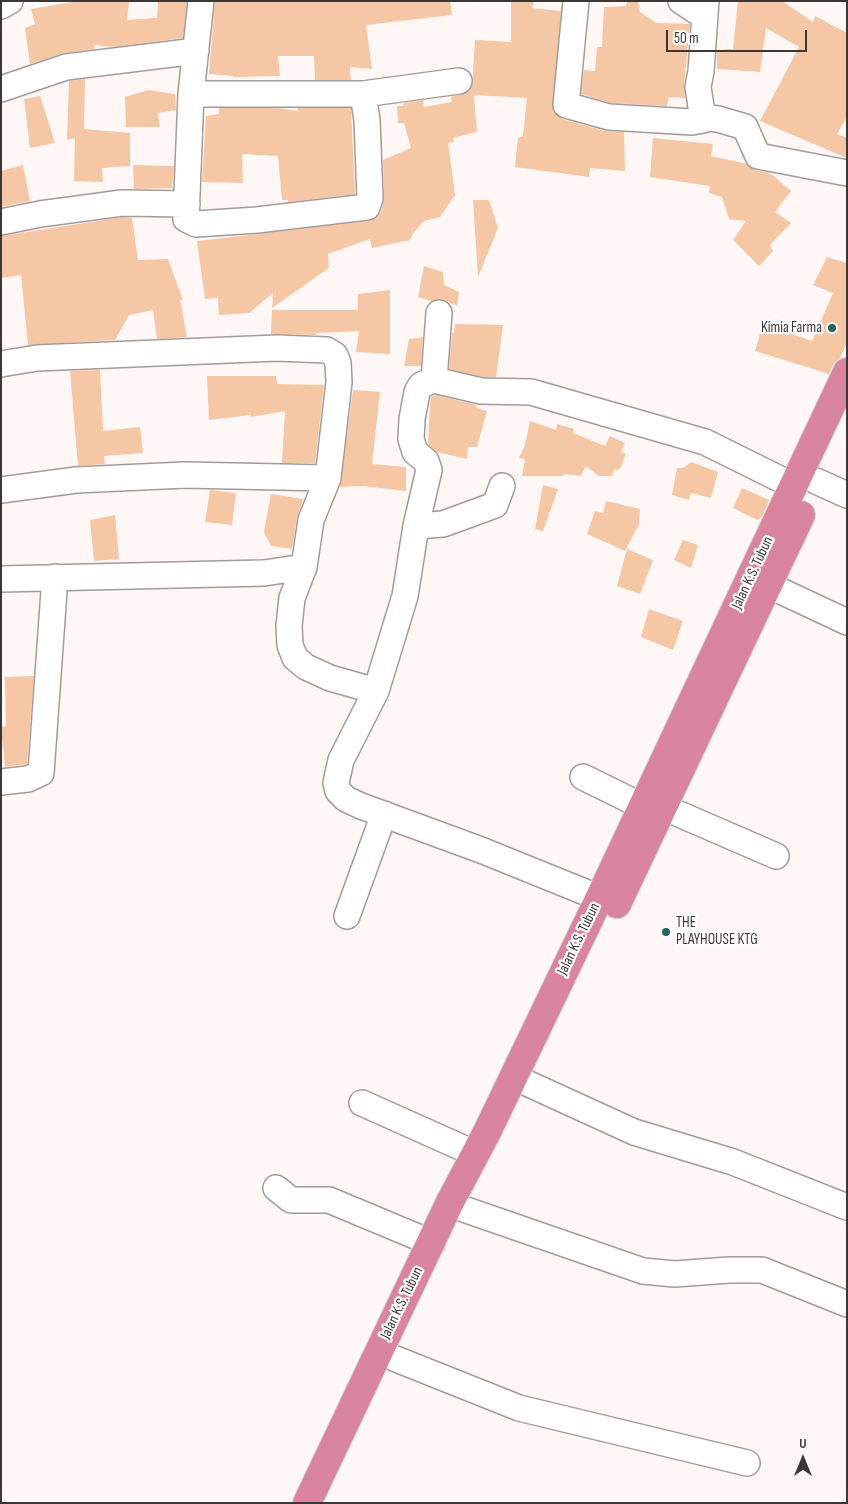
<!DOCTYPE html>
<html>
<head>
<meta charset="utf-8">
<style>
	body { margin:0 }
	#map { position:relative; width:848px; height:1504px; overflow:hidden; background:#fff7f5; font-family:"Sofia Sans Condensed",sans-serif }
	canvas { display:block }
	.frame { position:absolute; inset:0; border:2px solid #3b3736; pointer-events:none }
	.north { position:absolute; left:778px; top:1434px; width:50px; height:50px; -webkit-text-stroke:4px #fff; paint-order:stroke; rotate:0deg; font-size:14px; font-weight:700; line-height:20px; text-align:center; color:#3b3736 }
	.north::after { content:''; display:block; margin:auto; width:18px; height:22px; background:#3b3736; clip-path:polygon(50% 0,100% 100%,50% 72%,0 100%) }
	.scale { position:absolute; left:666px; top:30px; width:141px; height:22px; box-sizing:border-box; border:2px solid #3b3736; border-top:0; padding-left:6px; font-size:15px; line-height:18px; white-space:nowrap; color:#3b3736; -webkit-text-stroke:4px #fff; paint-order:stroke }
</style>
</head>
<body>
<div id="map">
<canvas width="848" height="1504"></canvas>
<div class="frame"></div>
<div class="north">U</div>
<div class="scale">50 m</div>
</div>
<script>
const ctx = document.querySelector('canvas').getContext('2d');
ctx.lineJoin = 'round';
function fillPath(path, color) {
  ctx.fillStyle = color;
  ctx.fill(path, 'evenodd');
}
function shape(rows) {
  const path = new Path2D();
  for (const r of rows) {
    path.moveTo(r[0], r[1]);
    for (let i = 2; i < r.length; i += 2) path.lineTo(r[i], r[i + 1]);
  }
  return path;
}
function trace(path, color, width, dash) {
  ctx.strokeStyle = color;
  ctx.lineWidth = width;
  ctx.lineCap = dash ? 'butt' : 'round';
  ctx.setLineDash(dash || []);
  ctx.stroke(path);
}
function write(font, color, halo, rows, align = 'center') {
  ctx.font = font + ' "Sofia Sans Condensed",sans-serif';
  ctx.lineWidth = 4.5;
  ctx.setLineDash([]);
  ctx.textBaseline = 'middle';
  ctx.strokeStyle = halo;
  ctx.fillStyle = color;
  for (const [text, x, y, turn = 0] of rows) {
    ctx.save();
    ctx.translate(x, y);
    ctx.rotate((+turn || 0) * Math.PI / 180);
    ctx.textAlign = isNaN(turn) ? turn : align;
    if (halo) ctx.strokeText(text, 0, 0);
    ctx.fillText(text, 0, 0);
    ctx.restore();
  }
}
fillPath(shape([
	[78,1,129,1,127,20,157,18,158,1,187,1,183,38,112,47,94,45,94,49,64,53,30,64,25,28,35,24,31,9],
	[215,1,450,1,452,15,366,25,372,69,350,67,351,80,315,80,314,56,278,56,280,76,233,77,233,76,209,74],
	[511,1,534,1,532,8,561,11,553,111,562,119,605,131,624,132,625,171,590,168,589,177,515,167,518,138,523,136,527,98,474,95,477,132,453,138,454,142,448,143,455,195,440,217,424,221,414,232,410,240,372,248,370,239,328,254,329,268,272,308,273,293,249,313,219,315,218,298,205,299,197,241,369,221,376,218,381,212,384,198,383,160,411,148,404,123,398,123,397,106,403,106,404,103,423,100,424,107,452,102,451,97,468,92,472,86,475,40,511,42],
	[627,1,638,1,640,12,656,23,690,24,684,85,685,98,669,97,667,106,611,103,581,94,584,70,595,71,597,47,602,47,604,7,626,6],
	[738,1,782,1,813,22,815,16,847,33,847,117,837,134,847,138,847,158,760,121,799,47,766,28,760,72,717,69,717,50,733,49],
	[85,79,84,129,130,133,130,166,102,168,103,182,74,181,75,138,67,140,69,81],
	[148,90,175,94,176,110,158,113,160,127,126,127,125,97],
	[40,96,55,143,30,148,24,99],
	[219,108,278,108,298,111,298,108,351,108,355,194,288,202,288,200,282,200,278,156,242,154,243,183,202,182,206,116,219,114],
	[653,138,713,144,711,156,747,164,755,170,770,173,791,191,775,212,791,223,770,245,773,251,759,266,733,240,746,221,729,219,722,197,709,193,710,186,650,177],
	[23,165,30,201,1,207,1,171],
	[133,165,174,166,172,188,134,189],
	[473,200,489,200,498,228,478,277],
	[123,217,132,218,138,260,168,259,183,300,180,300,187,337,157,339,153,310,129,315,115,340,28,345,21,275,1,278,1,236],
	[827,257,847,263,847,343,840,358,833,365,829,374,755,351,763,324,812,341,833,293,813,285],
	[424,266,443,272,444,285,459,292,457,306,441,299,432,301,418,297],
	[390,290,390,354,356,352,359,331,316,333,316,335,271,334,272,310,358,310,358,294],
	[455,324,503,325,496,377,483,377,449,369,452,333,454,333],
	[423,337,421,366,404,366,409,339],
	[100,370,103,431,140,427,143,453,104,456,105,464,78,466,70,371],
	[207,376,276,376,277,384,324,385,315,463,282,463,285,411,251,417,251,415,209,420],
	[353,390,380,392,372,464,406,467,406,491,362,486,340,487],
	[435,395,476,405,477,408,487,411,477,447,468,447,467,459,437,452,428,444,430,403,431,397],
	[530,421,556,430,557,424,574,429,573,433,605,446,610,436,625,443,621,452,626,454,620,469,614,470,612,476,599,476,586,466,581,476,564,474,563,476,522,476,525,459,519,458,525,445],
	[691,462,718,472,711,498,691,493,689,500,672,495,677,468,683,468],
	[543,485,558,489,543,531,535,529],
	[742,488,769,500,762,517,757,520,733,508],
	[210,490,236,493,232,525,205,522],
	[271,494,303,499,297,518,292,549,271,546,264,532],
	[606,501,640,509,639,524,625,551,587,534,595,511,603,513],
	[115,515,119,559,94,561,90,520],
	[683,540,698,545,691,568,674,560],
	[627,549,653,560,640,594,617,586],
	[649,609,683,621,673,650,641,637],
	[34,676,27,764,5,767,1,727,6,726,5,677]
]), '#f5c7a4');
const minor = shape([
	[201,1,191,94,186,219,196,224,257,220,367,207,370,198,367,120,363,94],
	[576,1,566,105,609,117,692,122,703,120],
	[681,1,704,16],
	[706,1,701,71,698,87,703,120,709,118,718,119,745,127,758,156,847,173],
	[1,6,10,1],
	[1,89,66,67,196,51],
	[191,94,363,94,459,81],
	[1,222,40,214,122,203,187,204],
	[1,364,37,358,277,348,327,350,335,355,338,363,339,382,328,478,311,520,304,567],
	[434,380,439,313],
	[816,481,847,495],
	[1,490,76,480,185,475,328,478],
	[416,526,443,524,495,505,502,486],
	[751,577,847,622],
	[1,579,264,573,304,567,292,598,289,626,290,645,295,658,306,667,330,678,376,691],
	[583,777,642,806],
	[1,782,28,779,41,773,55,577],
	[663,807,776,856],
	[617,905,481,850,361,806,346,799,338,791,336,783,341,760,376,691,405,596,416,526,429,470,426,461,415,452,411,439,412,419,417,392,421,385,434,380,481,391,531,392,705,442,794,486],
	[347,916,384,814],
	[529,1084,634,1132,733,1162,847,1207],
	[362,1103,476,1154],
	[276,1188,291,1200,329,1200,432,1243],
	[449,1204,643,1271,675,1274,729,1270,762,1270,847,1304],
	[396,1359,519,1408,747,1463]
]);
const highway = shape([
	[617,904,801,515],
	[307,1503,449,1204,487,1132,600,897,847,372]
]);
trace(minor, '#a49b99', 28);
trace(highway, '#d8d7d7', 30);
trace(minor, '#fff', 25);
trace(highway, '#d9859f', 28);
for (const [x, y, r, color] of [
	[832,328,5,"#226759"],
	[666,932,5,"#226759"]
]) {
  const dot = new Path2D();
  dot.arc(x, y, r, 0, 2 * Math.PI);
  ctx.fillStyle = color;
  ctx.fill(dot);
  trace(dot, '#fff', 2);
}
write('15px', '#3b3736', '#fff', [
	["Kimia Farma",822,328],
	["THE",676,923,"left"],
	["PLAYHOUSE KTG",676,940,"left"]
], 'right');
write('15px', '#3b3736', '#fff', [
	["Jalan K.S. Tubun",753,573,-65],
	["Jalan K.S. Tubun",579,939,-64],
	["Jalan K.S. Tubun",402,1303,-64]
]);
</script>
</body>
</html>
